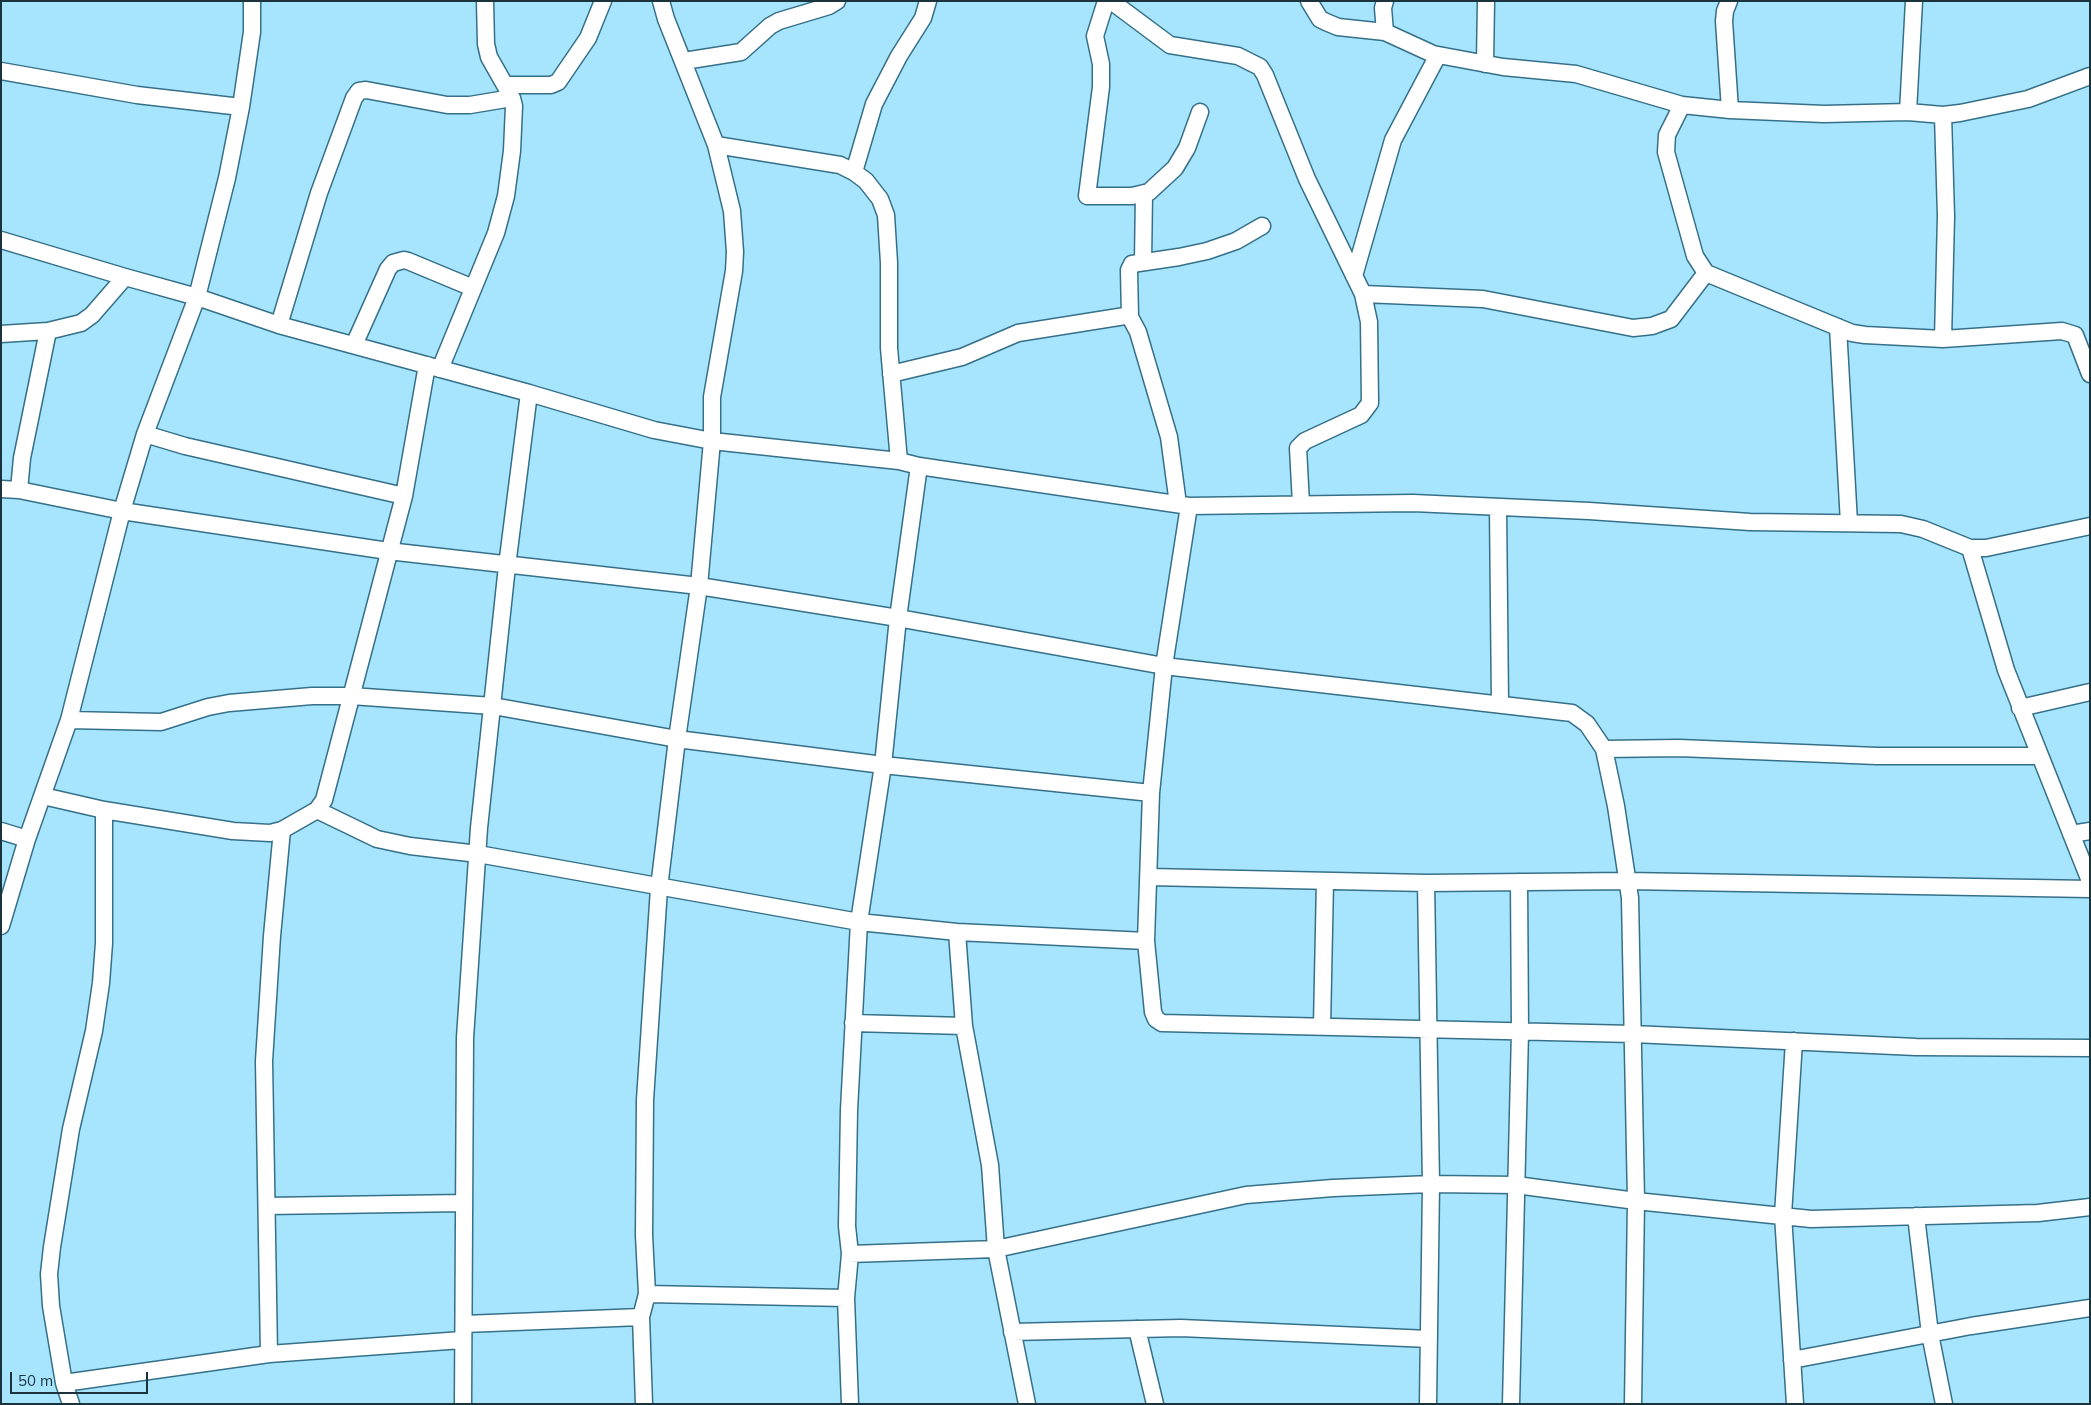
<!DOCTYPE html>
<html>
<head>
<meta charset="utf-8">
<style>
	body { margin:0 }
	#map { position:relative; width:2091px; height:1405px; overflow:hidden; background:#a7e4fe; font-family:Mulish,sans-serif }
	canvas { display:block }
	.frame { position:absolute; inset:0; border:2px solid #1a333d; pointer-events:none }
	.scale { position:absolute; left:10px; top:1372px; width:138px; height:22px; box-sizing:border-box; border:2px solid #1a333d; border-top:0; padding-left:6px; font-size:15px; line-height:18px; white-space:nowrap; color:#1a333d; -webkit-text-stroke:4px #a7e4fe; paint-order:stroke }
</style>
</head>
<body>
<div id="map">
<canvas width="2091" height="1405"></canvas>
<div class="frame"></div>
<div class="scale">50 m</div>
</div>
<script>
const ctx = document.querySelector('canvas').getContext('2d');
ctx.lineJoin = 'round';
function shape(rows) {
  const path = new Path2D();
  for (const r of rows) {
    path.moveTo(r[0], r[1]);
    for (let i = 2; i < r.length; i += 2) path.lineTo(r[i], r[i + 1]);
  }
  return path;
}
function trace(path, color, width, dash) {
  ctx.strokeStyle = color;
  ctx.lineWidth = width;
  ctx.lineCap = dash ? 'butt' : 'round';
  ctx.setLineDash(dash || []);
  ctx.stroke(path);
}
const street = shape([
	[485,1,486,44,489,57,510,94],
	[1106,1,1095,36,1101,64,1101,87,1087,196,1132,196,1149,192,1175,168,1187,148,1200,112],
	[1111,1,1170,45,1238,56,1260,67,1265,75,1307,179,1363,294],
	[1309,1,1320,19,1326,22,1338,27,1385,32],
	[1385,1,1383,8,1385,32,1433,54,1503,67,1576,74,1682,105,1730,110,1824,114,1908,112,1943,115,1960,113,2028,99,2090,76],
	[1729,1,1725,11,1724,21,1730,110],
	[684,61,741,52,770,26,779,21,829,6,837,1],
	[1485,64,1486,1],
	[1,71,137,95,241,107],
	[505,85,551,85,558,82,588,38,603,1],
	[1682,105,1667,135,1666,152,1695,256,1706,273,1852,333,1865,335,1943,339,2062,331,2075,335,2090,374],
	[1908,112,1914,1],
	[1943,115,1946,216,1943,339],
	[716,145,840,165,854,172,866,181,880,199,886,215,889,263,889,348,899,461],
	[854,172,874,104,899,56,923,18,928,1],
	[1,240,125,277,197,297,279,325,529,393,654,430,712,441,899,461,919,466,1189,506,1413,503,1589,511,1750,522,1901,524,1923,529,1970,548,1986,548,2090,526],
	[1143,262,1144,193],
	[1354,276,1393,140,1438,55],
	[1130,317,1129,270,1132,264,1179,257,1207,251,1236,241,1262,226],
	[279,325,319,193,354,98,359,91,366,90,447,105,470,105,512,98,514,106,512,151,506,196,496,233,440,369],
	[1838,327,1849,523],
	[1,334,48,331,81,323,92,315,125,277],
	[354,345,388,269,393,263,404,260,408,261,473,288],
	[891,374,962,357,1018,333,1125,316,1130,317,1138,332,1169,437,1178,504],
	[145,434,185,446,404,496],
	[1,489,19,490,122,511,388,551,699,586,898,618,1164,666,1572,713,1587,724,1604,749,1616,806,1630,898,1636,1201,1633,1404],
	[19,490,22,458,48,331],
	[1301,504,1298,448,1305,441,1361,415,1370,403,1369,322,1363,294,1483,299,1633,328,1652,326,1671,319,1706,273],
	[1189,506,1164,666,1151,793,1146,941,1153,1012,1156,1019,1162,1023,1633,1034,1916,1047,2090,1048],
	[1498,507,1500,704],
	[1970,548,2006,670,2090,881],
	[2020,708,2090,692],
	[69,720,161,722,208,707,229,703,312,696,351,696,493,706,677,739,883,765,1151,793],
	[1604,749,1679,748,1877,756,2039,756],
	[43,796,104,810,233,831,270,833,282,830,317,810,324,800,404,496,427,365],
	[317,810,377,839,410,846,478,854,859,922,957,932,1146,941],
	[1,831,27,839],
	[2071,834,2090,831],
	[1149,877,1426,883,1627,881,2090,889],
	[1426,883,1431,1184,1428,1404],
	[1,926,27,839,69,720,122,511,145,434,197,297,227,178,241,107,252,32,252,1],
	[957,932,964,1026],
	[853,1023,964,1026,990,1165,996,1249,1027,1404],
	[1322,1026,1325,881],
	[1794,1041,1783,1215,1795,1404],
	[267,1206,463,1203],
	[1916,1216,1930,1334,1944,1404],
	[850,1254,996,1249,1246,1195,1333,1188,1431,1184,1516,1185,1636,1201,1811,1219,2038,1213,2090,1207],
	[647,1294,846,1298],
	[464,1324,641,1317],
	[1137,1329,1155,1404],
	[1012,1332,1181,1328,1429,1339],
	[269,1354,264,1061,272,936,282,830],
	[1792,1360,1971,1326,2090,1308],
	[64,1383,51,1306,49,1274,52,1247,71,1129,94,1031,101,983,104,943,104,810],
	[71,1404,64,1383,269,1354,462,1340],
	[463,1404,465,1038,479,828,507,566,529,393],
	[644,1404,641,1317,647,1294,644,1235,645,1100,659,888,677,739,699,586,712,441,712,397,734,271,735,252,732,211,716,145,666,19,661,1],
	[850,1404,846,1298,850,1254,847,1226,849,1110,859,922,883,765,898,618,919,466],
	[1511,1404,1520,1032,1519,882]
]);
trace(street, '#357088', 19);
trace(street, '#fff', 16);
</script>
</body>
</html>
